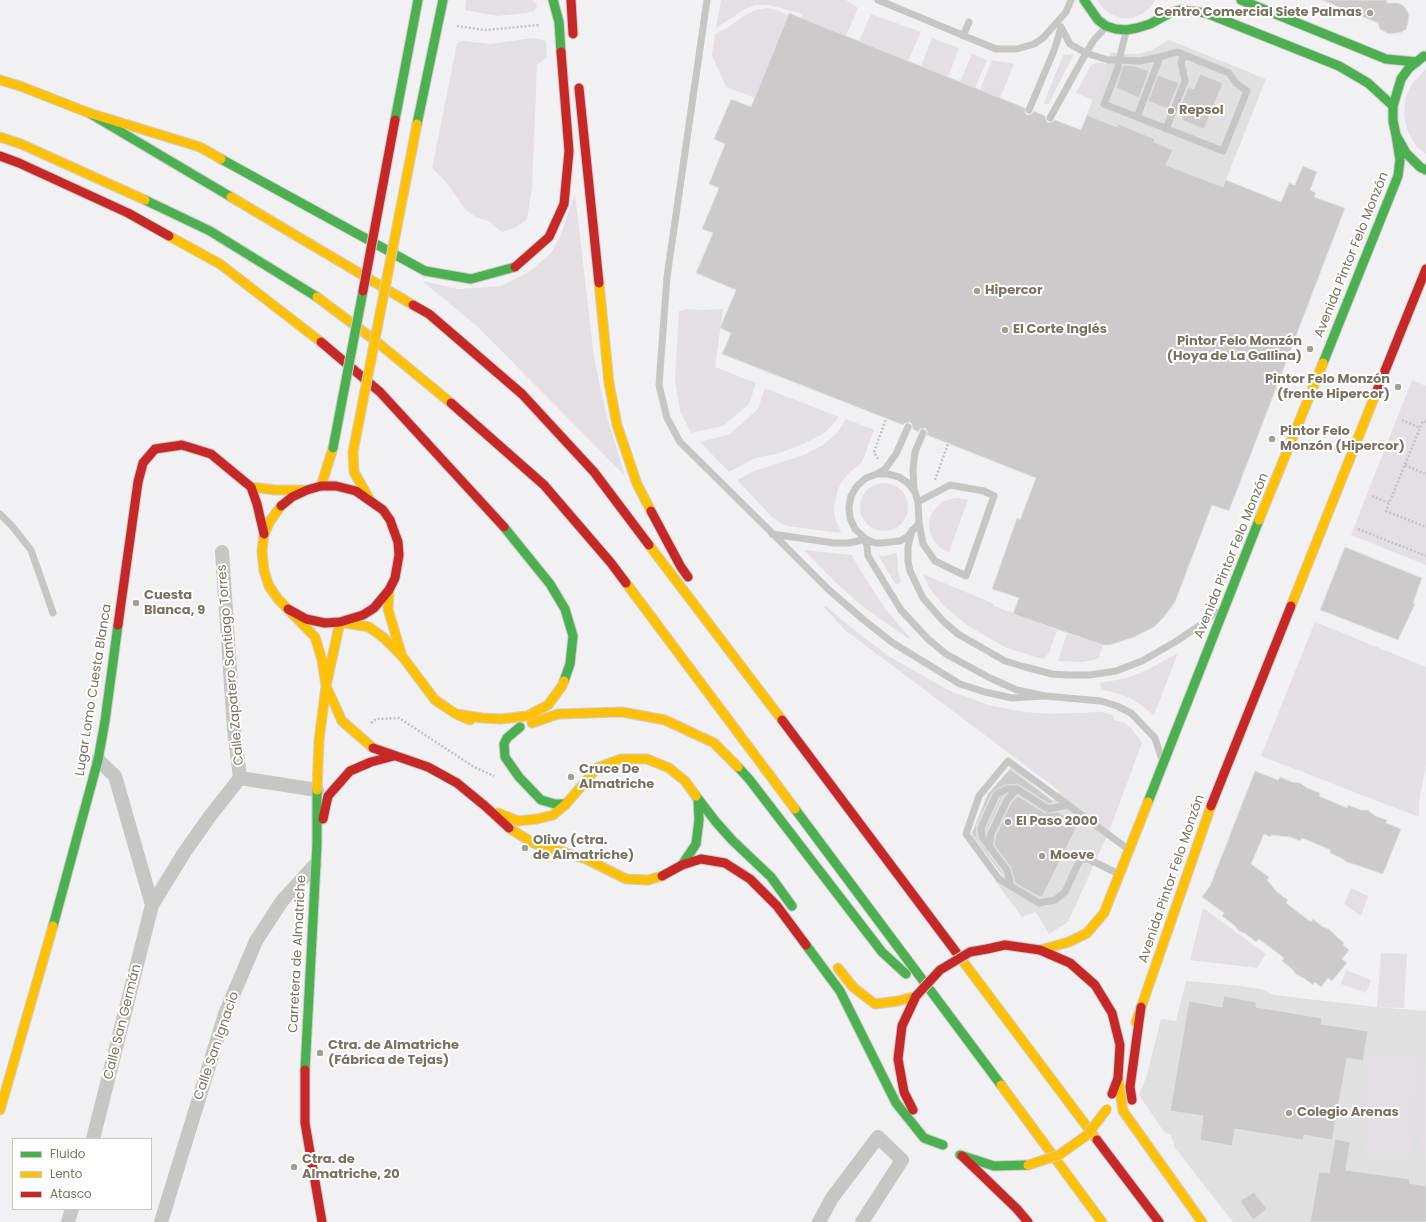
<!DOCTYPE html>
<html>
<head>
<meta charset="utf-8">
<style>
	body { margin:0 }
	#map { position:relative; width:1426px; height:1222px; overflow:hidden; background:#f1f0f3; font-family:Poppins,sans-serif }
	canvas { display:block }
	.legend { position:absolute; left:12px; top:1138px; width:140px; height:72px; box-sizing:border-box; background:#fff; border:1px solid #cac7bf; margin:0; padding:5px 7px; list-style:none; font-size:12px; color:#7a7260 }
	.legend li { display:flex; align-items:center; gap:8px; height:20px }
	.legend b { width:20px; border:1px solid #cac7bf }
</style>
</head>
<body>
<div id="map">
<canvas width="1426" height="1222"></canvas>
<ul class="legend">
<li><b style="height:5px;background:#4caf50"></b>Fluido</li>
<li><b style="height:5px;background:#ffc107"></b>Lento</li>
<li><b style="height:5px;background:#c62828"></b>Atasco</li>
</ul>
</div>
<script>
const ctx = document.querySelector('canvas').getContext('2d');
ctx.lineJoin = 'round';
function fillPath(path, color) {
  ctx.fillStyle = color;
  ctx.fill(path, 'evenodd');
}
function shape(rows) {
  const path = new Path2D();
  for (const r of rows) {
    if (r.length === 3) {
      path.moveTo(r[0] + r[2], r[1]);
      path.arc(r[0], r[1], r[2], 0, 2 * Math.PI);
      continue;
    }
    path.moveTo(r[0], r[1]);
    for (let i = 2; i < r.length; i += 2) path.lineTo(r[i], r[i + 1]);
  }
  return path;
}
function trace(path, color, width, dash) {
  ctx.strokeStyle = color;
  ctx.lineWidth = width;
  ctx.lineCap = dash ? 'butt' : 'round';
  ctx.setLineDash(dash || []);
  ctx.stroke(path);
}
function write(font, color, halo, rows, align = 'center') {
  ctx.font = font + ' Poppins,sans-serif';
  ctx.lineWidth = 4;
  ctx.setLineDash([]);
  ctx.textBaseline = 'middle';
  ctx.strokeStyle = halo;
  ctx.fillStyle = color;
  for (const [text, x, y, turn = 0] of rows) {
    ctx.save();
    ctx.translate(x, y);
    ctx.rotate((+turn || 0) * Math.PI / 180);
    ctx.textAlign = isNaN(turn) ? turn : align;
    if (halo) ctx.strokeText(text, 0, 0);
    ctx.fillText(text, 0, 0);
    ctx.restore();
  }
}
fillPath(shape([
	[1169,40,1266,79,1223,187,1162,164,1081,130,1111,52,1124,54,1138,54,1152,50],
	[1011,767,1053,801,1059,791,1110,829,1068,922,1049,934,1036,912,1022,917,995,881,1003,876,971,836,988,794],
	[1186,981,1233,985,1261,989,1274,995,1377,1007,1426,1011,1426,1222,1233,1222,1175,1148,1171,1135,1164,1132,1139,1095,1146,1078,1161,1019,1176,1021]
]), '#e1e0e1');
fillPath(shape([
	[466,0,533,0,537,5,536,8,534,11,527,13,497,16,465,10],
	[721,0,846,0,858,8,846,36,801,18,802,14,769,5,755,5,745,9,716,28],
	[1097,0,1155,0,1151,7,1142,14,1132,18,1121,18,1110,14,1102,7],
	[767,8,775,9,788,15,755,98,726,87,712,55,715,34,730,26,747,14,756,10],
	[871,14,921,32,908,61,859,41],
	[534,38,546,41,547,57,537,65,532,188,527,219,515,228,502,232,488,221,476,217,466,210,446,182,432,168,457,43,462,41,490,44],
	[932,38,959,48,948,77,921,66],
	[972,54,987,60,975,88,960,82],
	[1074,54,1048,105,1044,103,1063,55],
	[992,60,1014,64,1000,98,980,90],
	[1096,63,1102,63,1106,64,1093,100,1076,93,1091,65],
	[1426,69,1426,154,1416,146,1408,132,1404,116,1405,99,1412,84],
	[575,194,594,357,605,410,625,476,477,326,422,281,458,289,501,286,529,272,551,253,560,237],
	[688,309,700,310,723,309,715,367,756,383,749,404,723,426,691,433,680,411,675,380,679,311],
	[1412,380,1426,386,1426,565,1351,535],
	[765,388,839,417,834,423,823,434,801,445,776,454,755,458,729,472,700,442,730,434,758,409],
	[846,419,874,430,862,462,849,473,842,481,838,489,834,508,835,518,841,533,793,527,784,525,772,517,737,480,754,471,804,455,823,445,837,433],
	[884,507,24],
	[959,498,968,500,949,552,940,548,934,541,930,532,929,524,931,515,936,508,942,502,950,499],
	[804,550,852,555,860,570,884,607,910,638,908,638,890,626,861,605,833,580],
	[897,553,898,571,901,582,896,585,878,555,884,556],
	[923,574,994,604,994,606,1057,630,1049,653,1043,659,1007,648,987,637,967,625,944,606,930,589],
	[826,606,854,630,890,657,948,690,988,705,1024,712,1049,714,1102,712,1113,715,1114,720,1123,722,1132,729,1142,743,1110,829,845,630,824,607],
	[1315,622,1426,667,1426,764,1419,802,1419,817,1261,756],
	[1067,633,1103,645,1099,657,1094,660,1082,662,1058,661],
	[1178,653,1154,715,1142,706,1130,698,1116,693,1102,690,1100,683,1127,678,1147,670],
	[1351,888,1368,896,1361,916,1344,904],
	[1203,908,1266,954,1257,968,1190,960],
	[1381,953,1407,954,1404,1008,1377,1007],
	[1346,970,1371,980,1366,993,1341,984],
	[1369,1055,1416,1058,1411,1161,1364,1158],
	[1424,1063,1426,1063,1426,1162,1419,1161]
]), '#e4dfe5');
const building = shape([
	[1322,0,1387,0,1387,3,1398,3,1404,6,1409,14,1408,23,1406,29,1402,32,1391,34,1387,33,1380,29,1378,23,1322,0],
	[789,13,1025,108,1025,113,1027,115,1032,114,1034,111,1045,116,1046,120,1048,123,1052,122,1055,120,1081,130,1087,115,1117,127,1118,124,1155,139,1154,142,1173,150,1166,165,1223,187,1226,180,1281,202,1289,183,1295,185,1303,166,1317,172,1310,190,1316,193,1314,197,1345,208,1229,511,1212,505,1175,602,1164,617,1154,627,1134,637,1110,645,1103,645,1013,614,1019,598,992,589,1017,518,1020,520,1036,478,927,435,928,432,925,428,920,429,918,432,913,429,912,424,910,422,905,423,903,425,722,354,731,333,720,328,736,290,696,273,713,233,702,229,719,188,709,184,725,144,714,139,731,99,751,107,789,13],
	[1123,65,1135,66,1149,71,1139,98,1116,88,1123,65],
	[1200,74,1223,83,1204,129,1181,120,1183,115,1178,113,1188,87,1194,89,1200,74],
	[1158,75,1179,83,1168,109,1148,101,1158,75],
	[1345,547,1422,578,1413,603,1415,604,1398,640,1320,610,1345,547],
	[1010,769,1053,801,1052,803,1049,804,1018,784,1004,785,992,793,976,826,977,838,1002,872,1003,876,972,833,988,794,1010,769],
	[1255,771,1278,780,1280,777,1292,782,1300,783,1307,788,1320,793,1319,796,1347,808,1348,805,1361,810,1368,810,1375,816,1387,820,1386,823,1401,829,1383,874,1347,862,1341,858,1330,853,1331,850,1302,838,1300,841,1290,837,1272,835,1270,837,1264,834,1251,864,1269,877,1267,880,1277,892,1288,900,1286,903,1311,922,1313,919,1323,927,1329,929,1336,936,1344,943,1343,945,1349,950,1342,959,1347,963,1332,981,1328,978,1321,987,1315,982,1313,985,1305,979,1296,974,1292,969,1282,961,1284,958,1259,939,1256,942,1246,934,1239,931,1234,925,1222,916,1224,913,1202,897,1210,886,1255,771],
	[1004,796,1002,798,986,832,986,829,1000,798,1004,796],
	[1018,796,1045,813,1057,812,1079,822,1042,897,1038,896,1015,883,1011,867,994,845,996,835,1011,803,1018,796],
	[1224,996,1256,1002,1256,1007,1322,1018,1321,1024,1368,1031,1363,1061,1347,1058,1332,1140,1304,1135,1303,1140,1235,1129,1232,1146,1200,1140,1203,1116,1170,1111,1189,1001,1222,1007,1224,996],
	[1335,1139,1350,1142,1346,1170,1410,1179,1409,1183,1426,1186,1426,1222,1310,1222,1319,1172,1329,1173,1335,1139],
	[1254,1192,1267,1209,1253,1220,1240,1201,1254,1192]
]);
fillPath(building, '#cccaca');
trace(building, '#e0e0e2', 1);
const fast = shape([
	[553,0,559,22,561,52],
	[1084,0,1098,20,1106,26,1116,29,1126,30,1137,28,1150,24,1170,13,1180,10,1206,13,1339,66,1368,83,1393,106],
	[1241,0,1386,59,1417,62],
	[1424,56,1409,68,1401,79,1393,106,1393,121,1396,135,1406,153,1420,167,1426,170],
	[89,113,231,197],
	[395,120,418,0],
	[417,124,443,0],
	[221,159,425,271,471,279,515,267],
	[145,200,210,231,317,297],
	[1323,363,1398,176,1400,160,1396,135],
	[504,527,550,584,565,609,573,636,570,664,564,681],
	[520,727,507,738,504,744,505,757,519,777,541,800,555,804,566,804],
	[738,767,749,779,882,952,906,974],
	[696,796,716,822,732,840,771,877,792,906],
	[1148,802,1259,520],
	[795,809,1001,1085],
	[682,865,696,844,699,820,698,799],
	[53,926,98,760,105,721,118,625],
	[806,945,840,991,896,1103,924,1138,943,1145],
	[305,1070,317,844,317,790],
	[960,1155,994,1166,1028,1165]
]);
const slow = shape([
	[0,80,20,86,89,113,200,147,221,159],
	[0,137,21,144,145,200],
	[231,197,413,305],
	[169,236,220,264,321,342],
	[599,283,609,383,617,425,637,484,651,511],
	[317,297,377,342,451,403],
	[353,452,354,472,370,500],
	[321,486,333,448],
	[251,487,275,490,304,490],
	[281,506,270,521,264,534,262,551,264,571,269,586,278,599,315,637,322,660,326,686,342,721,373,748],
	[1259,520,1323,363],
	[649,545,782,720],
	[626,583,795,809],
	[389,590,388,609,401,653],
	[1291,606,1376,393],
	[340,622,369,627,384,638,402,656,435,700,456,714,470,720],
	[456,714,482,718,501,719,527,716,548,705,562,686,564,681],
	[532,723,558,714,622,712,665,720,714,743,738,767],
	[317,790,319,740,326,686,340,622],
	[498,813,518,821,537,819,553,815,566,804,597,768,621,759,647,759,669,768,685,781,696,796],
	[509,828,533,843,586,859,626,879,648,880,662,876],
	[1040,950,1069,942,1087,933,1104,913,1148,802],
	[956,952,1097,1140],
	[838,968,853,987,875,1004,898,1001,916,996],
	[1136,1022,1211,806],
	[1118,1078,1123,1111,1202,1222],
	[1001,1085,1102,1222],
	[0,1110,53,926]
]);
const jam = shape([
	[571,0,573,34],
	[579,88,599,283],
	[0,156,19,163,128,213,169,236],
	[515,267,549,237,564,204,569,151,561,52],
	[413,305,429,314,522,394,594,472,649,545],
	[321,342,380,392,504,527],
	[1376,393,1426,269],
	[451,403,544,485,611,563,626,583],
	[281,506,292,497,307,490,321,486,336,486,356,491,383,510,390,520,398,542,399,555,395,578,389,590,374,608,363,615,340,622,325,623,306,619,288,609],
	[651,511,681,567,688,577],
	[118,625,138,482,143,463,155,449,182,445,211,454,251,487,257,504,264,534],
	[782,720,956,952],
	[373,748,428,767,457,783,485,806,509,828],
	[1211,806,1291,606],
	[323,819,328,796,350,771,371,762,394,756],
	[662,876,682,865,701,859,725,863,750,879,777,906,806,945],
	[987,949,1005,945,1040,950,1070,963,1095,985,1112,1013,1120,1045,1118,1078,1112,1094],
	[305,1070,305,1123,322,1222],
	[1132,1100,1130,1087,1141,1007],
	[913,1110,904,1092,898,1059,902,1026,916,996],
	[1097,1140,1159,1222],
	[962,1156,1017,1209,1028,1222]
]);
trace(fast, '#cfcece', 11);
trace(slow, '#cfcece', 11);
trace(jam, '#cfcece', 11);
trace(shape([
	[457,26,485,30,540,25],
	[1402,420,1420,428],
	[1426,422,1423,421,1420,428,1386,511,1426,527],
	[878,459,874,452,886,419],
	[1405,465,1426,474],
	[935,480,948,444],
	[1372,496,1389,503],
	[1358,529,1426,556],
	[371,723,376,719,399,718,474,767,494,776]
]), '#c5c4c3', 2.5, [2, 2]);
trace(shape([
	[707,0,667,277,659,385,667,418,680,442,772,533,829,590,865,621,893,643,960,684,985,692,1012,698,1045,696],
	[878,0,996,49,1017,49,1034,44,1043,38,1066,12,1071,0],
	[1061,27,1070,44,1086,53,1108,60,1119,60,1140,61,1160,57,1177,52,1229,73,1236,83,1247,91,1223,151,1104,104,1118,68,1119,60,1126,32],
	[963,36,969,22],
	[1029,110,1055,48,1061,27],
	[1137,117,1160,57],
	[1050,118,1086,53,1094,40,1105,28],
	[1166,129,1185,81,1181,62,1184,55],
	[877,474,888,474,899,477,908,483,915,492,918,502,919,523,907,537,900,541,881,543,875,543,866,539,855,529,850,518,849,507,851,496,857,486,866,478,877,474],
	[877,474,885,469,896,454,908,427],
	[914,490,913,469,915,452,923,433],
	[918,502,950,485,984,491,994,496,966,576,935,561,923,544,919,523],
	[0,514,12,526,31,550,53,613],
	[912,530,908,547,908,561,910,571,923,598,943,621,958,634,1005,661,1025,667,1052,674,1068,675,1090,675,1116,671,1142,661,1175,642,1205,622,1216,612],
	[772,534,834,543,849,543,866,539,868,556,901,610,928,639,946,654,990,678,1017,690,1045,696,1101,701,1117,706,1131,713,1155,738,1161,757],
	[989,847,991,834,1007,800,1017,789],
	[1119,874,1088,859,1081,859,1078,864,1065,892,1055,900,1039,903,999,879,966,834,979,796,1008,761,1128,849],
	[1011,886,1007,870,982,837,981,828,996,795,1006,789,1017,789,1048,809,1068,805]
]), '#c6c6c5', 7);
trace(shape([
	[222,552,234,729,240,778],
	[240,778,317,790],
	[152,905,184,853,210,816,240,778],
	[93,1139,152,905,115,776,98,760],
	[68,1222,72,1209],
	[161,1222,225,1014,256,941,282,901,315,865],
	[819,1222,832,1198,878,1137,902,1160,862,1222]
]), '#c6c6c5', 14);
trace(fast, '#4caf50', 9);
trace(slow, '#ffc107', 9);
trace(jam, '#c62828', 9);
const fastBridge = shape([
	[333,448,363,291]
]);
const slowBridge = shape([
	[353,452,417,124],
	[1028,1165,1059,1155,1087,1135,1107,1109]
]);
const jamBridge = shape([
	[363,291,395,120],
	[916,996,940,970,970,952,987,949]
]);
trace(fastBridge, '#cfcece', 11, []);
trace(slowBridge, '#cfcece', 11, []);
trace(jamBridge, '#cfcece', 11, []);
trace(fastBridge, '#4caf50', 9);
trace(slowBridge, '#ffc107', 9);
trace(jamBridge, '#c62828', 9);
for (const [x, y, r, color] of [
	[1370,13,4,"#a49e93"],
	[1171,111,4,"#a49e93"],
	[977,291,4,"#a49e93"],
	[1005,330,4,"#a49e93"],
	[1310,349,4,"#a49e93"],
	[1398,387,4,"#a49e93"],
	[1272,439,4,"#a49e93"],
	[136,603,4,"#a49e93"],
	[571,777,4,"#a49e93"],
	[1008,822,4,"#a49e93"],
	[525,848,4,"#a49e93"],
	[1042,856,4,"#a49e93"],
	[320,1053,4,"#a49e93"],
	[1289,1113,4,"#a49e93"],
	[294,1167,4,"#a49e93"]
]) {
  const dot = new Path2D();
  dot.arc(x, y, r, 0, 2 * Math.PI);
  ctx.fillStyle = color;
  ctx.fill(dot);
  trace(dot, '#fff', 1.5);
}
write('bold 13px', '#7a7260', '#fff', [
	["Centro Comercial Siete Palmas",1362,13,"right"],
	["Repsol",1179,111],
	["Hipercor",985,291],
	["El Corte Inglés",1013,330],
	["Pintor Felo Monzón",1302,342,"right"],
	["(Hoya de La Gallina)",1302,357,"right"],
	["Pintor Felo Monzón",1390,380,"right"],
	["(frente Hipercor)",1390,395,"right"],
	["Pintor Felo",1280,432],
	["Monzón (Hipercor)",1280,447],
	["Cuesta",144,596],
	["Blanca, 9",144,611],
	["Cruce De",579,770],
	["Almatriche",579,785],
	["El Paso 2000",1016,822],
	["Olivo (ctra.",533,841],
	["de Almatriche)",533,856],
	["Moeve",1050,856],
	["Ctra. de Almatriche",328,1046],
	["(Fábrica de Tejas)",328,1061],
	["Colegio Arenas",1297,1113],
	["Ctra. de",302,1160],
	["Almatriche, 20",302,1175]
], 'left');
write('13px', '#7a7260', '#fff', [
	["Avenida Pintor Felo Monzón",1352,255,-68],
	["Avenida Pintor Felo Monzón",1232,556,-68],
	["Calle Zapatero Santiago Torres",231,665,-95],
	["Lugar Lomo Cuesta Blanca",94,690,-81],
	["Avenida Pintor Felo Monzón",1172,879,-71],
	["Carretera de Almatriche",298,954,-87],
	["Calle San Germán",123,1022,-76],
	["Calle San Ignacio",217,1046,-71]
]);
</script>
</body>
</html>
